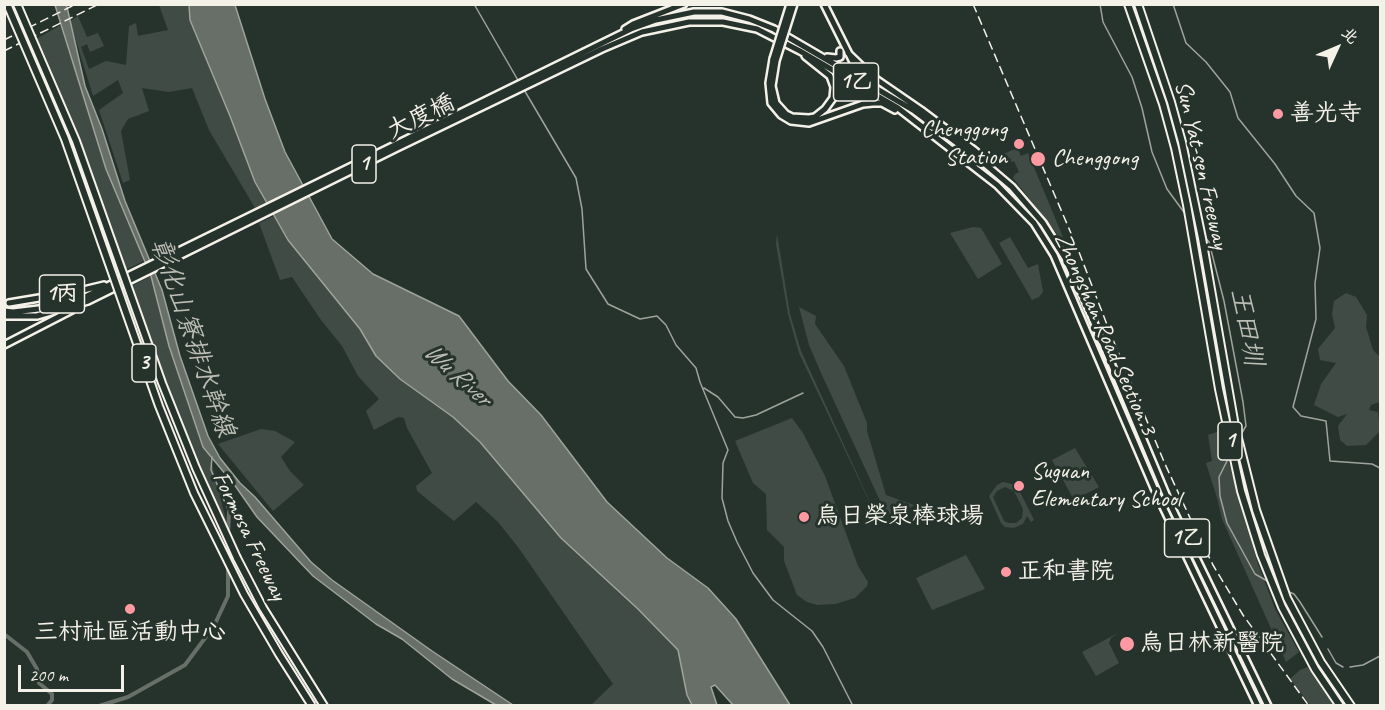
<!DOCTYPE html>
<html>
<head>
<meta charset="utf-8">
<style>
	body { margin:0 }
	#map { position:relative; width:1385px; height:710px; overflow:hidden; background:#26332d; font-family:Caveat,"LXGW WenKai TC",sans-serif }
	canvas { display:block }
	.frame { position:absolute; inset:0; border:6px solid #f4f1e8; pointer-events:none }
	.north { position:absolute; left:1307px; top:18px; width:60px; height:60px; -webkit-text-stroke:4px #26332d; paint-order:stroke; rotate:46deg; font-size:16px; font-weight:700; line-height:24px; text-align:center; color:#f4f1e8 }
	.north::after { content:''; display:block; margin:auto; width:21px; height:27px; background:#f4f1e8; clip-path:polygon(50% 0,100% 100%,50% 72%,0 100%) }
	.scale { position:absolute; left:18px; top:665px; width:106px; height:27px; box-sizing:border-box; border:3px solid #f4f1e8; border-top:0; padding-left:8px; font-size:18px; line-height:21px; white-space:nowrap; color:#f4f1e8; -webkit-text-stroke:4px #26332d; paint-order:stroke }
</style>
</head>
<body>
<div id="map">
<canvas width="1385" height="710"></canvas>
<div class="frame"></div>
<div class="north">北</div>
<div class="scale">200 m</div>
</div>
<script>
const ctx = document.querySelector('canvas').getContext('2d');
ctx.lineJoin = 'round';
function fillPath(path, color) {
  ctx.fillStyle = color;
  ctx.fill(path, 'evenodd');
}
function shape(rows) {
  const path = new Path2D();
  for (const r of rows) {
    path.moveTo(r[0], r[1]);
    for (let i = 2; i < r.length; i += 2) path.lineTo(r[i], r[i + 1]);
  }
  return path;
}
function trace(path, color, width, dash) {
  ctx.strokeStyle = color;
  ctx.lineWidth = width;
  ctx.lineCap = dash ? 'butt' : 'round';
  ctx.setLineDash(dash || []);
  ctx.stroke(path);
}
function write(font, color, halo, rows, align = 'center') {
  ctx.font = font + ' Caveat,"LXGW WenKai TC",sans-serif';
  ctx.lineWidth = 6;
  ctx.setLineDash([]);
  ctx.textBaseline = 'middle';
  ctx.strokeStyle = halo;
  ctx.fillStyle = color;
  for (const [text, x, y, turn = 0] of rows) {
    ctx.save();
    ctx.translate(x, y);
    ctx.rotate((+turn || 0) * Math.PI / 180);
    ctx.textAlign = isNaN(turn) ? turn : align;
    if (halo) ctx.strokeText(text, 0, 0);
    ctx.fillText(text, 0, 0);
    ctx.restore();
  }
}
fillPath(shape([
	[159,5,189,5,190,20,230,116,255,181,269,201,255,208,209,130,192,88,169,92,142,88,149,111,128,119,121,131,130,180,123,183,99,110,123,93,118,80,93,96,70,21,78,16,87,37,98,33,104,46,90,52,87,44,81,47,89,69,106,61,126,65,129,26,136,23,138,36,168,30],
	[61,25,106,169,144,261,123,271,94,188,36,39],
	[1018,149,1021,156,1028,153,1063,237,1061,239,1013,178,1015,174,1019,172,1014,161,1009,163,1004,154,1012,150],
	[274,216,288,240,360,329,376,356,400,379,453,417,480,442,561,538,638,609,678,650,687,695,692,705,591,705,613,684,518,547,498,522,476,502,454,521,417,491,416,486,432,473,407,428,404,418,398,417,374,430,366,411,379,399,358,376,342,346,321,320,292,277,280,280,259,223],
	[973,227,981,228,1002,264,978,279,950,233],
	[777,234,790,314,801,351,880,524,799,353,788,314,776,244],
	[1010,237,1028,268,1038,264,1043,292,1039,297,1032,300,999,243],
	[151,276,169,346,199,437,203,447,210,456,230,536,201,485,128,288],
	[1346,293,1356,297,1367,315,1366,327,1373,350,1380,357,1380,402,1371,405,1369,410,1378,412,1380,431,1366,445,1347,446,1340,440,1338,426,1347,414,1338,417,1314,405,1321,384,1336,363,1320,360,1318,349,1335,328,1332,314,1334,301],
	[799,307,816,316,815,324,844,366,867,423,867,431,886,495,914,505,893,520,888,518,821,373,809,345],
	[792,418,803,433,825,476,858,566,868,582,867,586,855,598,835,604,817,605,807,602,797,595,784,561,784,547,767,530,766,494,753,483,735,441],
	[261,429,275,431,295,442,281,457,290,471,304,485,273,511,218,444],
	[1220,431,1258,564,1275,609,1299,652,1286,662,1222,519,1217,498,1206,463,1212,461,1208,435],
	[1075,448,1099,487,1074,500,1052,460],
	[1003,482,1012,484,1015,482,1034,520,1031,522,1027,516,1023,524,1014,528,1005,527,1001,523,989,496,997,485],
	[1005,487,1014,491,1023,509,1022,518,1016,523,1008,523,1004,521,993,497,997,491],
	[966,555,985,589,932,610,916,578],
	[1118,633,1111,638,1109,643,1119,663,1096,676,1082,652],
	[1308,667,1335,705,1310,705,1290,679,1300,670]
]), '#414b45');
const water = shape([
	[55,5,66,5,67,7,85,86,102,129,125,201,162,290,180,356,208,436,220,458,240,483,255,497,311,562,332,580,432,651,513,705,496,705,452,679,402,639,376,624,313,576,257,517,236,487,203,447,169,346,151,276,106,169,55,5],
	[189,5,235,5,265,99,285,152,332,239,373,274,459,316,508,381,541,415,607,502,667,558,708,588,736,619,790,705,733,705,715,685,711,687,717,705,692,705,687,695,678,650,638,609,561,538,480,442,453,417,400,379,376,356,360,329,288,240,255,182,230,116,190,20,189,5]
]);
fillPath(water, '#676f68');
trace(water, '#9fa39b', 1.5);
trace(shape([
	[474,4,519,82],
	[1100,4,1103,22,1132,77,1142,108,1152,152,1167,189,1186,215],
	[1173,4,1186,43,1206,62,1230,92,1238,118,1275,164,1296,196,1314,213,1320,248,1315,283,1316,319,1293,407,1301,416,1326,421,1330,461,1372,464,1380,468],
	[523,88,576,178,582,209,586,269,608,304,640,319,657,316,666,325,676,345,696,368,700,382,728,450,723,463,722,498,728,521,737,542,753,573,773,600,812,631,823,647,853,706],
	[1205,237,1209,242,1224,301,1243,402,1246,426,1240,436],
	[704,388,718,397,735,417,743,418,756,415,803,393],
	[1231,453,1219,477,1220,496,1227,523,1255,574,1269,582],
	[212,457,211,470,229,512],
	[1287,591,1294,594,1300,602,1322,637],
	[1328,649,1336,663,1343,667],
	[1350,667,1363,665,1380,656]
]), '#9fa39b', 1.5);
trace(shape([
	[228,536,229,512],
	[4,634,27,652,37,669,39,683,52,694,52,700,47,706],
	[99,706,128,697,185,665,214,626,228,596,228,543]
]), '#676f68', 4);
const major = shape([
	[824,4,853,62,873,83],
	[625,29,633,24,684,4],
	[848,53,873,77,921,110,974,150,981,156,984,162],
	[827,57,836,58,840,57,840,51],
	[773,59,769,83,771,103,781,115,791,121,809,123,863,104,873,103,882,103,895,110],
	[776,61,772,86,776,103,786,114,792,117,809,118,815,117,825,109,833,98,834,87,830,76,805,56],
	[9,303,75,292,104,285],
	[4,311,13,312,47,308,66,304,87,296,631,29,656,20,694,12,722,12,749,19,774,29,913,110,985,164,1012,187,1043,223,1065,258,1085,301,1170,504,1268,706],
	[4,316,37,316,88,301,397,148,602,49,642,32,689,22,723,22,757,29,800,51,898,108,997,185,1034,223,1054,255,1154,488,1258,706],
	[4,345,72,310]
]);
const highway = shape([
	[1128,4,1163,104,1175,148,1187,205,1219,389,1241,491,1261,555,1282,607,1315,669,1340,706],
	[1138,4,1171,102,1182,142,1202,238,1235,426,1256,510,1287,598,1321,662,1351,706],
	[237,558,263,608,324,706]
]);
trace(major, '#f4f1e8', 10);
trace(highway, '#f4f1e8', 10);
trace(major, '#26332d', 5);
trace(highway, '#26332d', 6);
trace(shape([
	[973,4,1079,252,1111,335,1165,464,1197,533,1213,565,1243,615,1309,706],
	[4,40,76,4],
	[4,51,99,4]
]), '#f4f1e8', 1.5, [9, 4.5]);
const majorBridge = shape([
	[773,59,790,4],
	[776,61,794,4]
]);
const highwayBridge = shape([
	[7,4,65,139,159,406,194,493,244,594,279,654,312,706],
	[17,4,76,141,162,383,196,468,237,558]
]);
trace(majorBridge, '#f4f1e8', 10, []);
trace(highwayBridge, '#f4f1e8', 10, []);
trace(majorBridge, '#26332d', 5);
trace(highwayBridge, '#26332d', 6);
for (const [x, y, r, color] of [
	[1278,114,6,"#ff9aa2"],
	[1019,144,6,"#ff9aa2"],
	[1038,159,8,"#ff9aa2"],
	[1019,486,6,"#ff9aa2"],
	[804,517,6,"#ff9aa2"],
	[1006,572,6,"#ff9aa2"],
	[130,609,6,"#ff9aa2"],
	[1127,644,8,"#ff9aa2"]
]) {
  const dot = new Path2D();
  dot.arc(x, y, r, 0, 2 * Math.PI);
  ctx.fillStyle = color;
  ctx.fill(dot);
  trace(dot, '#26332d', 2);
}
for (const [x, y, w] of [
	[856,82,45],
	[364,164,24],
	[62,294,45],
	[144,363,24],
	[1230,441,24],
	[1187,538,45]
]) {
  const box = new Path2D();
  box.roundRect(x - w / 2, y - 19, w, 38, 4.5);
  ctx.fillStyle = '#26332d';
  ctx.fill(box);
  trace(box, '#f4f1e8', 1.5);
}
write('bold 22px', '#f4f1e8', null, [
	["1乙",856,82],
	["1",364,164],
	["1丙",62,294],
	["3",144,363],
	["1",1230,441],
	["1乙",1187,538]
]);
write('24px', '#f4f1e8', '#26332d', [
	["善光寺",1290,114],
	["Chenggong",1007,130,"right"],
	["Station",1007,158,"right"],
	["Chenggong",1052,159],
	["Suguan",1031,472],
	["Elementary School",1031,500],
	["烏日榮泉棒球場",816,517],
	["正和書院",1018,572],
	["三村社區活動中心",130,633,"center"],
	["烏日林新醫院",1140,644]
], 'left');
write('24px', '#f4f1e8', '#26332d', [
	["大度橋",421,117,-26],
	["Sun Yat-sen Freeway",1201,165,77],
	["Zhongshan Road Section 3",1105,334,66],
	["Formosa Freeway",249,536,64]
]);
write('italic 26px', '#bcbdb5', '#26332d', [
	["王田圳",1246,327,79],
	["彰化山寮排水幹線",192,338,71],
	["Wu River",457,375,42]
]);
</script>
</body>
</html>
